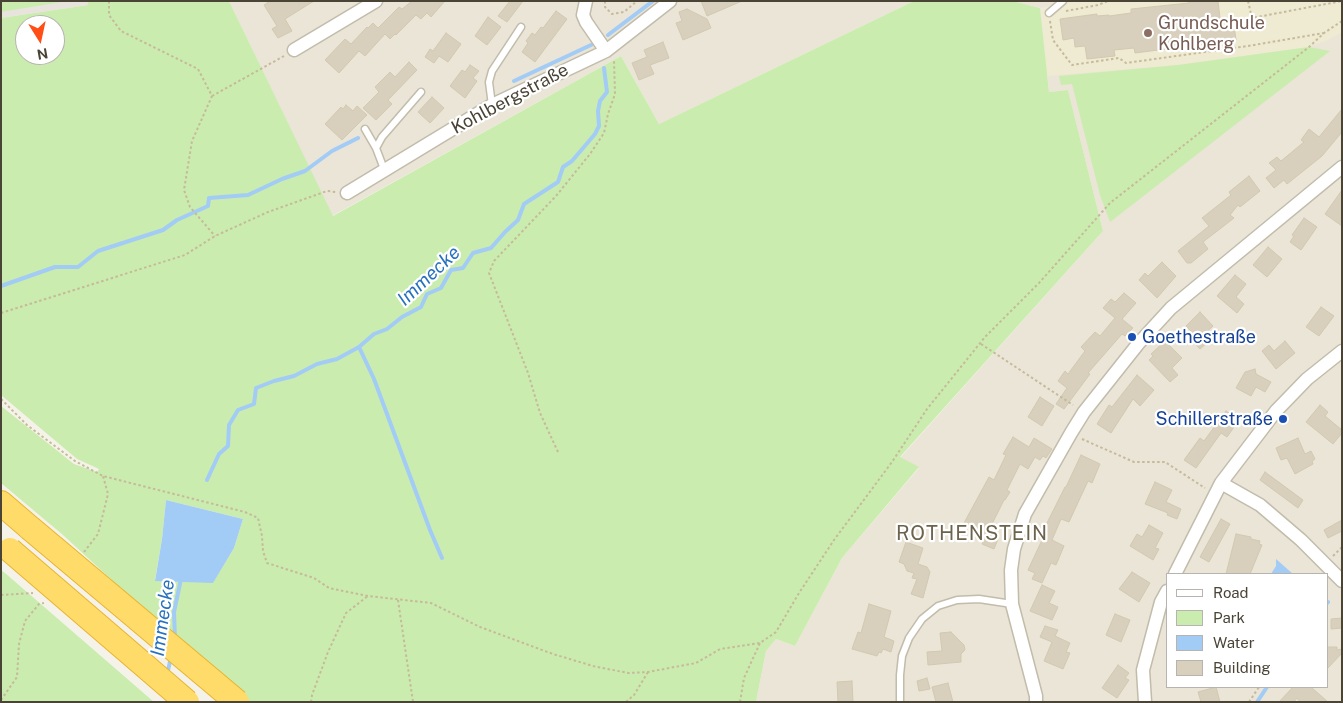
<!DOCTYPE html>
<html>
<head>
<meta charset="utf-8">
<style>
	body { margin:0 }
	#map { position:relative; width:1343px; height:703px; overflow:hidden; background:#f5f3e9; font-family:"Public Sans",sans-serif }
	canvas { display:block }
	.frame { position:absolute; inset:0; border:2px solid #4a4437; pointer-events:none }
	.legend { position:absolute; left:1166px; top:573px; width:162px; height:115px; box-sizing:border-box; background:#fff; border:1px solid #b7b4af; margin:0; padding:6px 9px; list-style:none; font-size:15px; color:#4a4437 }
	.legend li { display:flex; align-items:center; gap:10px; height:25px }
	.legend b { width:25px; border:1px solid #b7b4af }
	.north { position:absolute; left:15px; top:15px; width:50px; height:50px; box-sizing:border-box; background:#fff; border:1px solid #b7b4af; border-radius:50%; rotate:170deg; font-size:14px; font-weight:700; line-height:20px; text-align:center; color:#4a4437 }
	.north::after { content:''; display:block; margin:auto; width:18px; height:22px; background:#ff4e16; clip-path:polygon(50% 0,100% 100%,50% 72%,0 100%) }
</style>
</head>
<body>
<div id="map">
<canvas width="1343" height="703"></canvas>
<div class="frame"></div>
<ul class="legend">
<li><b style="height:6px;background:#fff"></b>Road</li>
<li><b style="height:14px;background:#cbecaf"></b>Park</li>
<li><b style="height:14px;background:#a2ccf5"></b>Water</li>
<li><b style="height:14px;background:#d8d0bd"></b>Building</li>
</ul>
<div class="north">N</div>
</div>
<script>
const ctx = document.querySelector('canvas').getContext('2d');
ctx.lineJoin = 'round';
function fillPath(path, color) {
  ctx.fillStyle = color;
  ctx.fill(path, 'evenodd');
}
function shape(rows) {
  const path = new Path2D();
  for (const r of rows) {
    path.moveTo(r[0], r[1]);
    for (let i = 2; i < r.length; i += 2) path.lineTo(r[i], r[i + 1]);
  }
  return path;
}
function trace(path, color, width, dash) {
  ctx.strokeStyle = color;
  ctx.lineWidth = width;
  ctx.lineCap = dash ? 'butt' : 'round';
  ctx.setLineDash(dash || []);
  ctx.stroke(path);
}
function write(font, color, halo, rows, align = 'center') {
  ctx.font = font + ' "Public Sans",sans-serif';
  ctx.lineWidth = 4.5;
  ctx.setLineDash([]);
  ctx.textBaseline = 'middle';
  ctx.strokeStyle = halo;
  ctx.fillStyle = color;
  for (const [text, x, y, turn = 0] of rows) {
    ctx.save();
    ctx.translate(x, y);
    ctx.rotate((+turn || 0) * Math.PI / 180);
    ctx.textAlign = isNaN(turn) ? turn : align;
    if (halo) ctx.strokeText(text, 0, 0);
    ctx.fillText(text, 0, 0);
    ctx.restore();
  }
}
fillPath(shape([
	[229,1,914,1,659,124,621,56,332,216],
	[1013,1,1342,1,1342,702,756,702,766,651,776,639,795,646,842,558,919,468,900,458,1103,231,1068,90,1049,92,1040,8],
	[1167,574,1327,574,1327,687,1167,687]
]), '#eae5d7');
fillPath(shape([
	[1,1,88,1,88,5,1,18]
]), '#e8e4dd');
fillPath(shape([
	[1078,1,1342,1,1342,32,1328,40,1309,47,1178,65,1047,76,1040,8]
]), '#efead2');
fillPath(shape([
	[1,1,68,1,1,12],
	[88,1,229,1,333,216,621,56,659,124,914,1,1013,1,1040,8,1049,92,1068,90,1103,231,900,457,919,467,842,558,795,646,776,639,766,651,756,702,244,702,63,535,1,483,1,406,74,464,97,472,99,469,77,459,1,395,1,18,88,5],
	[25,25,55,25,55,55,25,55],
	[166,500,243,519,234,548,213,582,155,580,162,539],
	[1309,47,1330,51,1110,222,1100,195,1072,84,1061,85,1059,76,1178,65],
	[1,570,5,573,154,702,1,702]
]), '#cbecaf');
fillPath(shape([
	[166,500,243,519,234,548,213,583,155,581,162,539],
	[1276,559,1293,574,1271,574,1276,566]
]), '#a2ccf5');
trace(shape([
	[608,35,653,1],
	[514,81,591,45],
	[1,286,55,267,78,267,98,251,163,230,177,220,208,206,209,198,248,195,282,179,305,171,332,151,358,138],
	[359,347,374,379,430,530,442,558],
	[207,480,219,454,228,446,229,425,238,410,254,404,256,388,274,381,294,376,317,364,337,359,359,347,374,334,387,329,402,317,421,307,427,294,441,288,451,270,463,268,473,253,491,248,505,232,518,220,524,204,558,182,563,167,572,161,595,134,599,126,598,111,600,101,607,92,604,68],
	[1327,603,1328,602],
	[175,638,174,612,181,579],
	[167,675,171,657],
	[1257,702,1267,687]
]), '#a2ccf5', 4);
const building = shape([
	[270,1,314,1,285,19,292,31,278,38,272,29,277,26,264,5,270,1],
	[412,1,445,1,431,17,427,13,421,19,416,15,396,35,395,34,390,39,385,34,365,56,359,51,339,73,325,60,345,39,351,44,367,27,368,28,373,23,378,28,399,7,402,9,412,1],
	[510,1,523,1,507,22,498,16,510,1],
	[701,1,742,1,707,16,701,1],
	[1189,1,1218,1,1221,27,1234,25,1236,40,1135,53,1134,48,1114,50,1115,56,1087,59,1085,46,1075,47,1074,38,1063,40,1060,19,1097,14,1097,16,1109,15,1109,16,1131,13,1131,9,1189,3,1189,1],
	[687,9,707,19,711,28,683,40,676,23,682,21,679,12,687,9],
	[556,11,567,19,535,62,522,52,528,43,526,41,532,33,535,35,541,27,543,28,556,11],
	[488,17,501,27,487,45,475,36,488,17],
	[446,33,461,44,448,62,439,56,434,63,425,57,430,49,433,51,446,33],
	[663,42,669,58,650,65,654,74,639,80,632,63,647,57,644,50,663,42],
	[409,62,417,70,388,100,392,104,376,120,363,108,379,92,375,87,390,72,395,77,409,62],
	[470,65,479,71,473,78,477,81,465,98,450,86,462,70,465,72,470,65],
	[432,97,444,108,430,123,418,112,432,97],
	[346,105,353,111,357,106,367,115,342,140,325,124,341,107,343,109,346,105],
	[1342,109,1342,132,1322,156,1287,184,1284,180,1274,188,1266,178,1276,170,1269,163,1277,157,1281,161,1304,142,1301,140,1309,129,1319,137,1342,109],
	[1249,176,1260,191,1240,207,1238,205,1230,215,1234,218,1203,242,1208,249,1191,263,1187,263,1178,251,1209,226,1202,218,1231,195,1229,192,1249,176],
	[1342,190,1342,226,1325,214,1342,190],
	[1304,218,1317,227,1301,250,1290,242,1294,236,1292,235,1304,218],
	[1268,247,1282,259,1267,277,1253,265,1268,247],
	[1162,262,1176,276,1157,298,1139,280,1145,273,1148,276,1162,262],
	[1235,275,1246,284,1236,297,1244,304,1237,313,1217,296,1235,275],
	[1124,293,1136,303,1122,319,1133,328,1125,336,1122,334,1088,373,1090,374,1064,409,1056,404,1067,388,1058,381,1065,371,1068,374,1085,351,1081,347,1095,332,1100,336,1115,318,1103,308,1111,299,1115,302,1124,293],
	[1321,307,1334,316,1319,336,1306,327,1321,307],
	[1200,312,1213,326,1202,336,1208,342,1200,349,1193,341,1197,337,1186,326,1200,312],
	[1165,341,1182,358,1172,368,1178,375,1170,382,1149,360,1153,356,1151,354,1165,341],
	[1285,341,1295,353,1276,369,1262,351,1269,345,1274,351,1285,341],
	[1255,369,1256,374,1271,382,1265,392,1256,387,1251,396,1236,388,1245,372,1255,369],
	[1137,375,1154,390,1140,406,1133,399,1111,433,1097,424,1109,405,1112,407,1137,375],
	[1040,397,1054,406,1042,426,1028,417,1040,397],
	[1320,405,1328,412,1325,416,1342,430,1342,433,1333,444,1306,422,1320,405],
	[1226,411,1239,420,1227,437,1221,433,1196,468,1184,460,1200,438,1204,441,1226,411],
	[1013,437,1029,447,1034,438,1052,449,1046,458,1043,456,1040,460,1035,457,1028,469,1020,464,1007,490,1010,492,1005,500,1004,500,987,534,998,539,994,549,982,544,985,537,972,530,973,527,964,523,989,477,994,480,1006,455,1003,454,1013,437],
	[1298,438,1305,454,1311,451,1315,459,1312,461,1313,464,1295,474,1287,458,1281,460,1276,448,1298,438],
	[1081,455,1100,464,1092,483,1088,481,1069,522,1061,519,1052,540,1064,546,1056,565,1051,563,1042,583,1032,579,1035,573,1028,570,1043,538,1040,537,1065,487,1066,487,1081,455],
	[1265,472,1303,500,1298,508,1260,480,1265,472],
	[1155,482,1172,490,1166,502,1181,509,1177,519,1167,515,1168,513,1145,504,1155,482],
	[1221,519,1230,524,1209,562,1200,557,1221,519],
	[1342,520,1342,531,1328,538,1324,530,1342,520],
	[1149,525,1163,533,1155,548,1159,549,1153,560,1130,546,1137,534,1142,537,1149,525],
	[1236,534,1251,537,1251,539,1260,541,1259,544,1262,545,1250,574,1226,574,1236,534],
	[906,542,923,548,918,564,927,567,930,572,923,598,911,594,917,579,912,578,914,573,907,571,904,564,899,562,906,542],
	[1132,572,1150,583,1139,602,1119,589,1132,572],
	[1042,585,1055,591,1049,603,1058,607,1052,620,1030,611,1042,585],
	[869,604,891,611,884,637,894,641,891,652,883,649,881,653,879,652,877,656,852,649,858,632,861,633,869,604],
	[1115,614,1130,620,1121,642,1106,635,1115,614],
	[1342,618,1342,628,1331,629,1331,619,1342,618],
	[1045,626,1058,630,1055,636,1070,643,1066,652,1070,653,1063,669,1044,661,1052,642,1040,637,1045,626],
	[951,632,964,645,965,650,961,654,961,662,928,665,927,652,942,651,940,633,951,632],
	[1327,647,1337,647,1337,650,1342,649,1342,653,1327,669,1327,647],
	[1118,665,1129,673,1125,678,1129,680,1117,698,1102,688,1118,665],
	[927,678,930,689,919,691,917,681,927,678],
	[852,681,853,702,838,702,837,682,852,681],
	[948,683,953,702,936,702,932,687,948,683],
	[1216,687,1220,702,1201,702,1198,692,1216,687],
	[1293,687,1311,687,1328,702,1300,702,1297,698,1294,702,1279,702,1293,687]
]);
fillPath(building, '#d8d0bd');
trace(building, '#d3c9b0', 1);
const lane = shape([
	[1049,13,1063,1],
	[492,105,489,82,492,71,521,27],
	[365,129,376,148,384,169],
	[376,148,382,137,421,92],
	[900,702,900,675,902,656,909,638,922,619,938,606,957,600,979,599,1012,604]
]);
const street = shape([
	[586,1,583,15,586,22,606,51],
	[294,50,376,1],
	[347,193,492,105,606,51,670,1],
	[1221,483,1260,505,1301,540,1342,581],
	[1175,574,1221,483,1276,411,1307,379,1342,351],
	[1036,702,1036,696,1012,604,1011,570,1014,549,1025,514,1071,433,1084,412,1138,344,1171,308,1342,167],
	[1145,702,1143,670,1161,602,1167,591]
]);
const highway = shape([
	[1,503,30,528]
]);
trace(lane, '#c2bcab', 9);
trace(street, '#c2bcab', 15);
trace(highway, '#e8b530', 26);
trace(shape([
	[109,1,109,15,121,31,198,69,212,96,192,141,184,190,190,207,215,236],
	[605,1,605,7,612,14,624,12,637,1],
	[1248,1,1252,18,1342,1],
	[1066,11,1098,5,1108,1],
	[1050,21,1053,40,1072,65,1119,58,1126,63,1248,46,1324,33],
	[212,96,284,56],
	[1,313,185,255,215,236,268,212,327,191,336,192],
	[981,344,1073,405],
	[1,399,27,425,75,461,103,476,245,512,258,518,262,536,263,551,267,563,314,578,329,588,368,596,431,603,480,627,553,654,593,666,628,673,648,672,696,663,720,649,760,643,776,632,799,593,834,540,892,462,927,409,985,337,1039,283,1110,203,1309,47,1324,33,1342,21],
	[1082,439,1134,462,1165,462,1205,488],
	[558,452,540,413,528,373,489,273,494,261,556,196,590,154,604,133,608,114,615,94,614,60],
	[84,552,98,534,108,494,103,476],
	[1333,556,1342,547],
	[1,595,33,593],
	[398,600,413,702],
	[1,700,17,677,19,644,25,621,39,604,44,603],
	[311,702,312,695,328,652,346,613,368,596],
	[626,702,634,695,648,672],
	[740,702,744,678,760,643],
	[1249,702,1259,687]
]), '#c5ba9b', 2, [2.5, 2.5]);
trace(lane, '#fff', 6);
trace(street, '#fff', 12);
trace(highway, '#ffdb6a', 24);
const highwayBridge = shape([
	[30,528,237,702],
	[10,550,187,702]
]);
trace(highwayBridge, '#e8b530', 26, []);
trace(highwayBridge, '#ffdb6a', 24);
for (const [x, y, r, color] of [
	[1148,33,5,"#8d6e63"],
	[1132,337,5,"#1a4fb4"],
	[1283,419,5,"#1a4fb4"]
]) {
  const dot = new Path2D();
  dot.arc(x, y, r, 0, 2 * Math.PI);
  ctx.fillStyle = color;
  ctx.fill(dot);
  trace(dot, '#fff', 2);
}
write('18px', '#785e54', '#fff', [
	["Grundschule",1158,23],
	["Kohlberg",1158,44]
], 'left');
write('18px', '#4a4437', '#fff', [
	["Kohlbergstraße",510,99,-28]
]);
write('18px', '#164399', '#fff', [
	["Goethestraße",1142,337],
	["Schillerstraße",1273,419,"right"]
], 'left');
write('italic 19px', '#2771be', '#fff', [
	["Immecke",429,276,-43],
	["Immecke",163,618,-82]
]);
ctx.letterSpacing = '1px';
write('20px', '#6d634d', '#fff', [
	["ROTHENSTEIN",972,534]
]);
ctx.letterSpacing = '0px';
</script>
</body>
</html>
